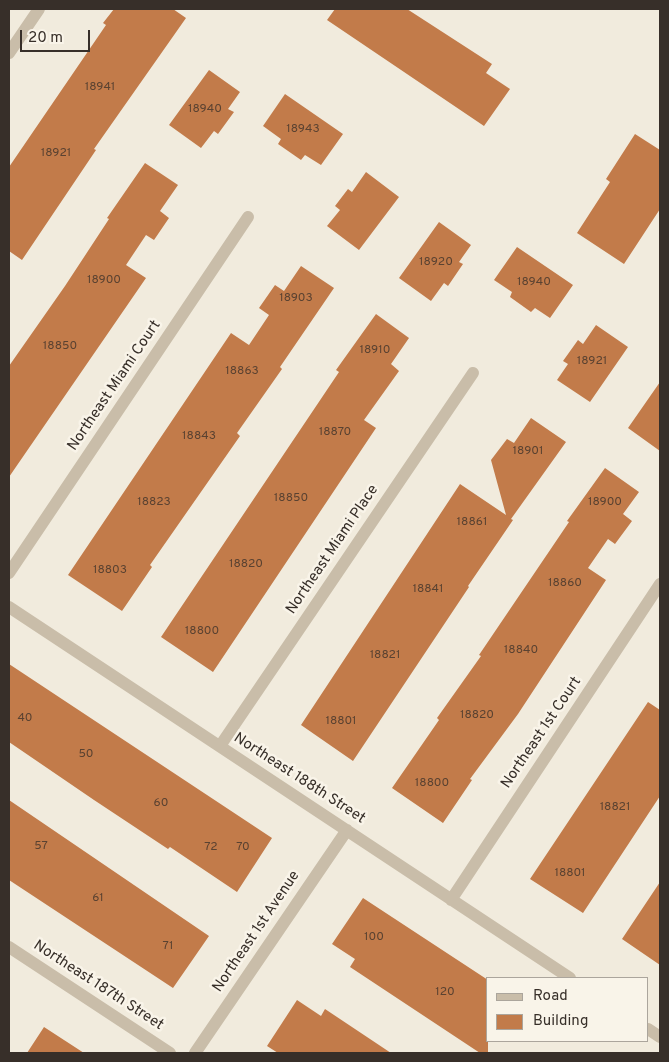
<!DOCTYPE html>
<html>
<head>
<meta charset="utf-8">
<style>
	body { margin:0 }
	#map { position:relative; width:669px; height:1062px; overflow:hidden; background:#f1ebdd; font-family:Overpass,sans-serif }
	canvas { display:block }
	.frame { position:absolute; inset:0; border:10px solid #372f29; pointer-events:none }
	.legend { position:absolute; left:486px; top:977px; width:162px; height:65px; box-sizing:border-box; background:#f9f4e9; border:1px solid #aba59c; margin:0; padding:6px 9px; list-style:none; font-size:15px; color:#372f29 }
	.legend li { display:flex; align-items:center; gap:10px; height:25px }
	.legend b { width:25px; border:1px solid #aba59c }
	.scale { position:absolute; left:20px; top:30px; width:70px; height:22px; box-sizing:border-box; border:2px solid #372f29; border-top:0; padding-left:6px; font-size:15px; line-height:18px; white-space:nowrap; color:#372f29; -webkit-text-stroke:4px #f9f4e9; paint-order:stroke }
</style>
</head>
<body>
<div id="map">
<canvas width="669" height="1062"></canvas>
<div class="frame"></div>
<ul class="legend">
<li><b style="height:6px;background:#c9bda9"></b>Road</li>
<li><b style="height:14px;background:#c27b4a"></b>Building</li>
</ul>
<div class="scale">20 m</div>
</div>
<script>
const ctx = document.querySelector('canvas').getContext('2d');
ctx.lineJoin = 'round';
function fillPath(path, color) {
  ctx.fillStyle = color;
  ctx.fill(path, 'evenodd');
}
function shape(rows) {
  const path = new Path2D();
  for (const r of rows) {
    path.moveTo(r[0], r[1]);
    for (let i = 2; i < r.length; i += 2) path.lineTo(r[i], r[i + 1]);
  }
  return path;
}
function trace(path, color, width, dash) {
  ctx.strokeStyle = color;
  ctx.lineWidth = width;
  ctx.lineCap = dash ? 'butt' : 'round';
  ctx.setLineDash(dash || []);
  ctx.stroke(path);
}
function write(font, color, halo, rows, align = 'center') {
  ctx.font = font + ' Overpass,sans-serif';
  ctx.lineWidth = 5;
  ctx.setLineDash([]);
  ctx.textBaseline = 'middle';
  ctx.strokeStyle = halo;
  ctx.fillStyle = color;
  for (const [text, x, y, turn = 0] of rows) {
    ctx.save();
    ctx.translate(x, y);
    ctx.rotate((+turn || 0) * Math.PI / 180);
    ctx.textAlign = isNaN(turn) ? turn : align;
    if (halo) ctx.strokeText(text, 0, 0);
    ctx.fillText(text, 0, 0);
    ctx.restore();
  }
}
fillPath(shape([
	[114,9,173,9,186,18,94,149,96,150,22,260,9,251,9,167,106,25,103,23],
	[335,9,407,9,492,64,486,73,510,89,484,126,327,20],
	[209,70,240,92,228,109,234,112,218,134,214,131,201,148,169,125],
	[285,94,343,134,321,165,305,155,301,160,278,144,281,139,263,126],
	[635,134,660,150,660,209,624,264,577,233,610,182,606,179],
	[145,163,178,185,160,211,169,218,154,240,146,235,126,265,146,278,9,477,9,366,65,286,109,219,107,218],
	[366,172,399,197,359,250,327,226,340,210,335,206,348,189,352,192],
	[439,222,471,245,459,262,463,264,448,286,444,283,431,301,399,278],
	[517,247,573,285,550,318,535,308,531,312,510,297,512,292,494,280],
	[301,266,334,288,280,367,282,369,237,433,240,436,150,565,152,567,122,611,68,575,231,333,249,345,269,315,259,308,275,285,284,291],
	[376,314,409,338,391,364,399,371,364,420,376,428,213,672,161,637,339,372,336,370],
	[596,325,628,347,590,402,557,380,568,364,563,361,578,340,583,344],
	[660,382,660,451,628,428],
	[531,418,566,442,511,519,513,520,468,586,469,587,353,761,301,725,460,484,506,515,491,460,507,439,514,443],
	[605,468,639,492,623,514,632,521,615,544,608,539,588,568,606,580,518,714,470,779,472,780,443,823,392,788,439,720,437,718,481,656,479,655,569,522,567,521],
	[9,664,272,838,237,892,170,847,168,849,94,800,9,742],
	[648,702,660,710,660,796,583,913,530,879],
	[9,800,209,936,173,988,9,880],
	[660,882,660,965,622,939],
	[363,898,488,980,488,1053,480,1053,350,967,355,959,332,944],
	[297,1000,321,1016,325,1009,391,1053,278,1053,267,1046],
	[44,1027,84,1053,27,1053]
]), '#c27b4a');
trace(shape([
	[9,53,39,9],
	[9,573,248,217],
	[9,607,570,978],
	[220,746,473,373],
	[451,900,660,584],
	[9,947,170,1053],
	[648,1029,660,1037],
	[195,1053,347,830]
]), '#c9bda9', 12);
write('12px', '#5a4231', null, [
	["18941",100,88],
	["18940",205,110],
	["18943",303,130],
	["18921",56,154],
	["18920",436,263],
	["18900",104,281],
	["18940",534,283],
	["18903",296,299],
	["18850",60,347],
	["18910",375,351],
	["18921",592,362],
	["18863",242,372],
	["18870",335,433],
	["18843",199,437],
	["18901",528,452],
	["18850",291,499],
	["18823",154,503],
	["18900",605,503],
	["18861",472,523],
	["18820",246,565],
	["18803",110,571],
	["18860",565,584],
	["18841",428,590],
	["18800",202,632],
	["18840",521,651],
	["18821",385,656],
	["18820",477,716],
	["40",25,719],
	["18801",341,722],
	["50",86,755],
	["18800",432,784],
	["60",161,804],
	["18821",615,808],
	["57",41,847],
	["72",211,848],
	["70",243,848],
	["18801",570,874],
	["61",98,899],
	["100",374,938],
	["71",168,947],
	["120",445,993]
]);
write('15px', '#372f29', '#f9f4e9', [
	["Northeast Miami Court",115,386,-56],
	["Northeast Miami Place",333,550,-56],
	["Northeast 1st Court",542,733,-56],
	["Northeast 188th Street",299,779,33],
	["Northeast 1st Avenue",257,932,-56],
	["Northeast 187th Street",98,986,33]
]);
</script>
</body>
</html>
